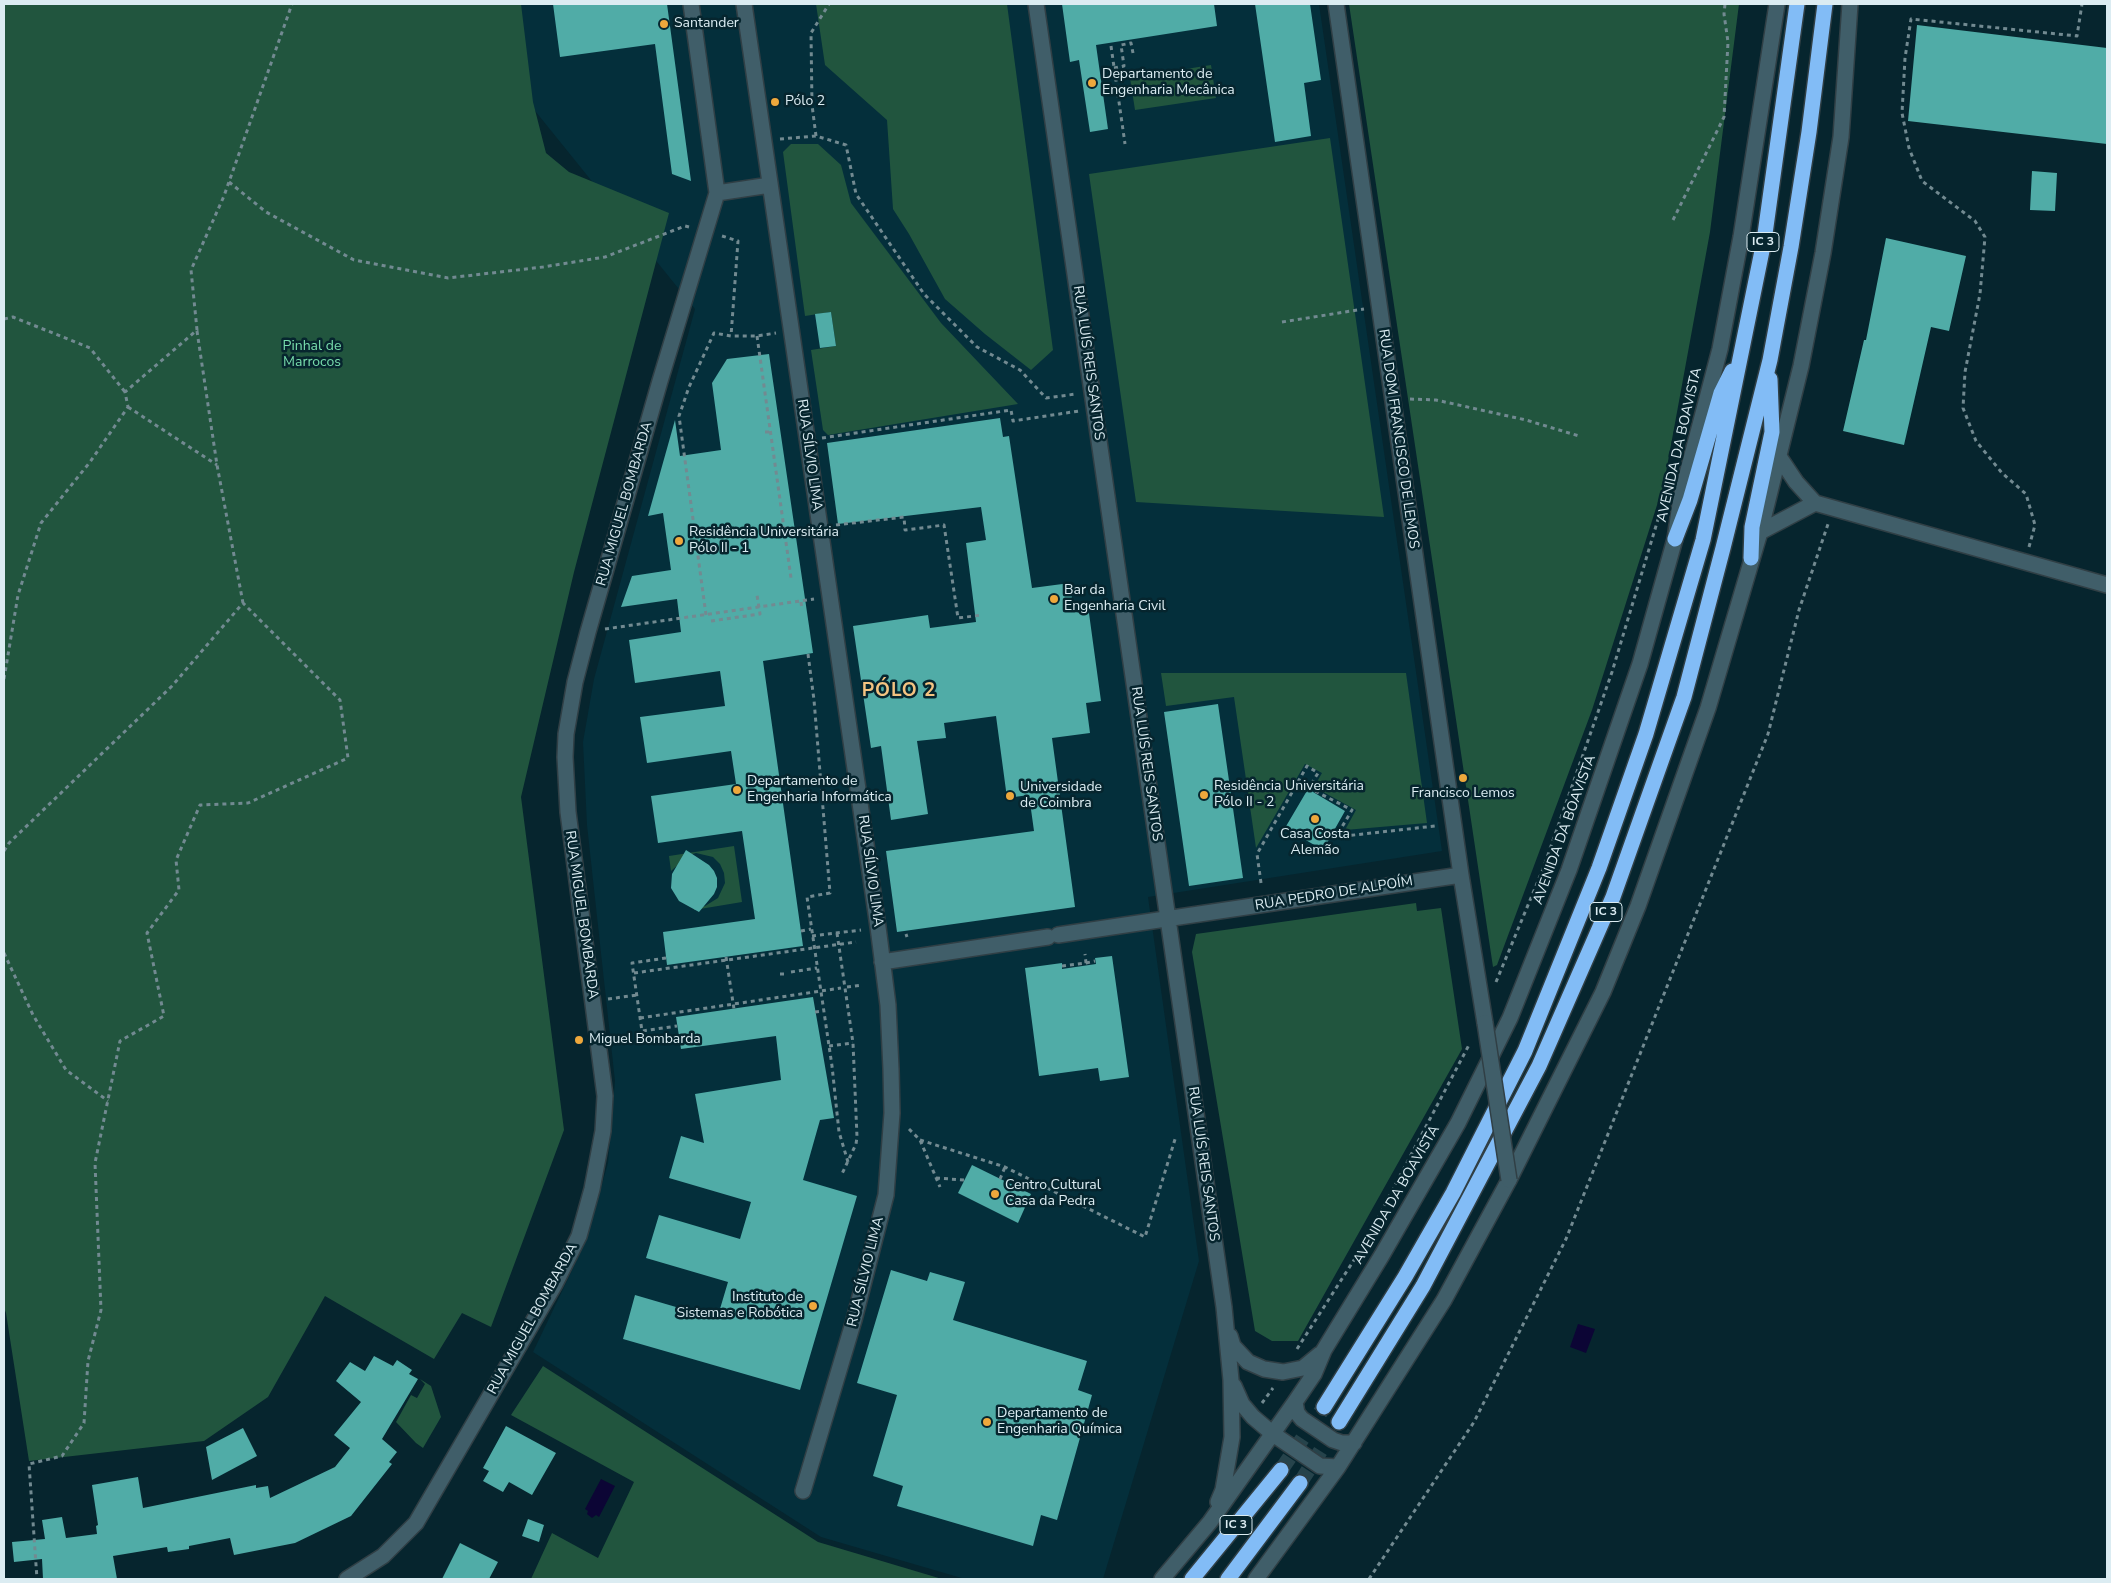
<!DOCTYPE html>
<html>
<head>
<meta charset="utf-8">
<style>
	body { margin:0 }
	#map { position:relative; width:2111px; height:1583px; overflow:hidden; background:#06252e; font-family:"Nunito Sans",sans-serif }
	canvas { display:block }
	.frame { position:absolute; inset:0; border:5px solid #dbecf2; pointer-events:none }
</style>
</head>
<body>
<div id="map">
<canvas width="2111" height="1583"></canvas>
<div class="frame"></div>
</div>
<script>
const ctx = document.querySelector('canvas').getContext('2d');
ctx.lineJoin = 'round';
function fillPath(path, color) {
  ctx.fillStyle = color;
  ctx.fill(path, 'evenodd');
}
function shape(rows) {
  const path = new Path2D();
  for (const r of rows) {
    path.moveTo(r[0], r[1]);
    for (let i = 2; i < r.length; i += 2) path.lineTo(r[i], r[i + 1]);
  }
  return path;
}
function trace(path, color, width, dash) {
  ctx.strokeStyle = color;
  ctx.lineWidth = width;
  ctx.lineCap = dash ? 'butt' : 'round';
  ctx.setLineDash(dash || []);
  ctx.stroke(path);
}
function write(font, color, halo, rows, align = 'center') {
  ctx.font = font + ' "Nunito Sans",sans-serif';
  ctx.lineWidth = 5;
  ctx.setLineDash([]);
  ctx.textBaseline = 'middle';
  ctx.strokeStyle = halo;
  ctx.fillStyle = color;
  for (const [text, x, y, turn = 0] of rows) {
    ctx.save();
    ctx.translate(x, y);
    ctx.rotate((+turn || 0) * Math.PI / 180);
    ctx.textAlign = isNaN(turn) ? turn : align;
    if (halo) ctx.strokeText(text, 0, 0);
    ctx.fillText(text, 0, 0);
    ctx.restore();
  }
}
fillPath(shape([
	[469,4,1319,4,1442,851,1148,897,1199,1261,1103,1579,965,1579,821,1537,533,1352,586,1241,608,1163,615,1081,587,825,583,742,594,679,695,309,473,34]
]), '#042f3b');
fillPath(shape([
	[4,4,521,4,533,102,546,153,569,172,669,213,574,572,521,797,564,1130,491,1327,462,1313,434,1359,325,1296,268,1397,204,1441,29,1461,6,1313,4,1308],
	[816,4,1007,4,1053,350,1031,370,985,334,945,299,909,234,893,209,887,120,825,65],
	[1349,4,1739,4,1710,232,1664,483,1592,710,1497,965,1493,967],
	[1211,65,1216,98,1135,110,1130,78],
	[1330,138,1384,517,1136,502,1089,174],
	[791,144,818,144,841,165,851,203,941,323,1018,404,828,435,823,430,811,350,836,346,831,312,805,316,783,152],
	[1161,673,1406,673,1427,823,1345,830,1356,810,1314,787,1322,773,1305,764,1256,848,1234,697,1166,706],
	[734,846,742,902,694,910,694,908,705,906,718,898,725,883,724,873,720,864,713,857,696,853,689,855,671,871,669,856],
	[1416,903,1417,911,1441,908,1462,1049,1298,1341,1272,1341,1255,1331,1192,952,1196,934],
	[543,1366,818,1542,942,1579,531,1579,552,1533,598,1558,634,1482,511,1415],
	[420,1379,431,1386,441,1417,423,1448,416,1443,396,1422,411,1395,417,1398,425,1384]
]), '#21553e');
fillPath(shape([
	[1578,1324,1595,1329,1586,1353,1570,1347],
	[601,1479,615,1486,599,1517,596,1515,592,1518,587,1514,588,1511,585,1509]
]), '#0c0535');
fillPath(shape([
	[553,4,667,4,691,181,672,174,655,44,560,57],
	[1062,4,1214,4,1217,26,1096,45,1108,129,1090,132,1079,60,1070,62],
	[1255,4,1310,4,1321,80,1304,83,1311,136,1275,142],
	[1917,25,2107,48,2107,144,1908,121],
	[2032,171,2057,173,2055,211,2030,210],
	[1886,238,1966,256,1949,331,1931,327,1904,445,1843,431,1864,340,1866,340],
	[831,312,836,346,820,348,815,314],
	[769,354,813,653,763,661,803,946,667,965,663,932,755,919,742,831,658,843,651,796,736,784,731,751,647,763,640,717,725,706,720,671,635,683,629,640,681,632,677,599,621,607,632,576,671,570,663,513,648,516,675,420,680,456,721,450,712,383,727,359],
	[1000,418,1003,437,1009,436,1032,588,1070,583,1073,608,1088,606,1101,701,1086,703,1090,733,1052,738,1075,907,897,932,886,851,1034,831,1029,795,1007,798,996,716,944,723,946,738,917,741,928,814,891,820,881,746,871,748,853,626,928,615,930,628,976,622,966,543,986,540,981,507,838,524,827,443],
	[1218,704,1243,878,1189,886,1164,712],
	[1308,789,1345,811,1323,850,1285,828],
	[686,850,709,865,714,871,717,878,717,887,714,894,699,912,679,901,671,888,672,874],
	[1112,956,1129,1077,1100,1081,1098,1068,1039,1076,1025,968,1062,963,1062,969,1096,964,1095,958],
	[813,997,834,1118,820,1120,803,1180,857,1196,800,1390,623,1339,635,1295,717,1319,728,1282,646,1258,659,1215,740,1239,751,1202,669,1178,681,1136,704,1143,695,1094,781,1080,776,1036,681,1049,676,1017],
	[972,1165,1031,1194,1018,1223,958,1193],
	[891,1270,927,1281,930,1272,965,1282,953,1320,1087,1361,1078,1390,1092,1395,1057,1520,1041,1515,1033,1546,897,1506,903,1486,873,1476,897,1395,857,1383],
	[374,1356,393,1366,397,1360,412,1370,409,1374,418,1379,382,1439,397,1452,389,1462,392,1464,351,1516,295,1543,234,1555,230,1538,189,1546,189,1549,168,1552,167,1547,113,1556,117,1579,43,1579,42,1559,14,1562,12,1542,45,1539,42,1520,62,1517,66,1538,97,1534,96,1526,98,1525,92,1485,138,1477,143,1508,256,1485,256,1488,268,1486,270,1498,335,1467,350,1448,334,1435,361,1402,336,1381,350,1362,365,1371],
	[506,1426,556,1453,532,1495,509,1482,503,1492,483,1481,489,1471,483,1468],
	[243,1428,257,1456,212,1480,206,1447],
	[528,1519,544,1525,539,1542,522,1536],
	[460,1543,498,1562,489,1579,442,1579]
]), '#50aca7');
trace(shape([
	[1281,1470,1324,1407],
	[1300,1483,1339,1422]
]), '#26434b', 15, [15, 8]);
const minor = shape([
	[691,4,717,193,770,185],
	[744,4,878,927,888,1005,891,1069,892,1113,886,1195,854,1320,803,1491],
	[1036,4,1224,1307,1231,1380,1232,1437,1223,1490,1218,1502],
	[1336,4,1461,875,1485,1023],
	[1778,455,1796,482,1815,503,2107,585],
	[1760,532,1815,503],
	[1058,935,1461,875],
	[882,962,1048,937],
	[1230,1336,1233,1346,1248,1362,1264,1369,1283,1372,1303,1368,1320,1354],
	[1234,1386,1242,1404,1253,1417,1273,1434,1320,1466,1338,1467],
	[1295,1402,1297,1413,1302,1419,1333,1440,1342,1443,1354,1443],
	[347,1579,383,1556,416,1523,555,1284,579,1236,592,1189,603,1131,605,1096,568,812,565,757,566,734,575,682,588,632,660,381,717,193],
	[1162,1579,1210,1522,1295,1402,1314,1374,1324,1350,1382,1255,1458,1123,1510,1018,1569,870,1640,664,1675,539,1681,497,1720,349,1741,237,1777,4],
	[1256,1579,1338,1467,1444,1300,1509,1180,1603,992,1638,906,1708,708,1760,532,1801,366,1823,253,1841,137,1850,4]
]);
const highway = shape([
	[1675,539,1690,500,1721,393,1732,371],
	[1751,558,1752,527,1772,432,1770,379],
	[1324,1407,1405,1277,1453,1193,1525,1051,1599,868,1646,734,1703,540,1764,241,1797,4],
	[1339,1422,1423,1286,1539,1066,1613,897,1684,697,1723,548,1770,360,1791,247,1809,132,1825,4],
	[1192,1579,1281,1470],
	[1228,1579,1300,1483]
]);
trace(minor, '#303f45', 18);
trace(highway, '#303f45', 18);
trace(shape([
	[1111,46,1125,144],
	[1114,68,1124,66,1121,45,1131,43,1133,53],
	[816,136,812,105,811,33,829,4],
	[780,139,816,136,846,145,856,194,924,294,977,347,1020,370,1046,398,1076,394],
	[229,182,266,212,354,260,448,278,543,267,605,257,685,226,689,227],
	[1673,220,1724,117,1728,42,1724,14,1725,4],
	[722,236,738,241,731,336],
	[4,319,13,317,90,348,125,392],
	[1282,322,1364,309],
	[197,331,217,465,243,603],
	[757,336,791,578],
	[1410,399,1436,400,1526,420,1579,436],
	[128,407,217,465],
	[765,432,771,432],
	[822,438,1011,410,1013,421,1079,411],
	[836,525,904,517,905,530,944,525,958,618,982,615],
	[2029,547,2035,525,2026,494,2002,473,1976,441,1963,408,1965,372,1980,294,1985,237,1975,221,1922,181,1909,148,1902,113,1905,58,1911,19,2077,36,2082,4],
	[801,602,802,610],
	[706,615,679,416,689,387,714,333,731,336,757,336,776,333],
	[711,621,760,614,757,595],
	[605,629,814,599],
	[808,654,814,700,830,893,807,897,832,1066,839,1132,848,1162],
	[4,679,18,595,41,523,90,462,128,407,125,392,197,330,191,270,224,196,292,4],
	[4,851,9,843,172,686,243,603,340,700,348,758,248,803,200,805,176,860,179,890,147,933,164,1016,120,1041,95,1163,101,1310,88,1361,84,1423,62,1456,29,1464,37,1579],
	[1261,883,1257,854,1307,766,1318,773,1309,788,1352,810,1336,837,1435,826],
	[801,931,811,929],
	[837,933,853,1043,857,1137,856,1144,841,1176],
	[906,934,907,937],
	[812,936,861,930],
	[4,953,33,1015,66,1070,108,1101],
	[726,957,734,1009],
	[666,958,632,963,642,1031,677,1026],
	[1086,963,1095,961],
	[1062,966,1086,963,1085,954],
	[791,972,817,968],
	[634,973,856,942],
	[780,974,784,974],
	[1496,982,1543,869,1612,672,1659,516],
	[847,987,862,985],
	[608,999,637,995],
	[815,1012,824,1011],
	[640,1018,841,988],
	[829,1046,853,1043],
	[909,1129,920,1140,940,1187],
	[920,1140,1005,1167,1145,1237,1176,1136],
	[936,1178,964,1180],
	[1000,1179,1005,1167],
	[1297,1349,1363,1246,1470,1043],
	[1262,1403,1273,1388],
	[1369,1579,1474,1422,1566,1239,1768,734,1799,610,1828,524]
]), '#728a91', 3, [4, 4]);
trace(minor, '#405e69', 15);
trace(highway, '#82bcf6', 15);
const minorBridge = shape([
	[1485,1023,1509,1180]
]);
trace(minorBridge, '#303f45', 18, []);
trace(minorBridge, '#405e69', 15);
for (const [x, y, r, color] of [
	[664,24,5,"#eea83c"],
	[1092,83,5,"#eea83c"],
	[775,102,5,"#eea83c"],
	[679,541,5,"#eea83c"],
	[1054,599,5,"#eea83c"],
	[1463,778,5,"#eea83c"],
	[737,790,5,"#eea83c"],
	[1204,795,5,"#eea83c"],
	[1010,796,5,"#eea83c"],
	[1315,819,5,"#eea83c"],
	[579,1040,5,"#eea83c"],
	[995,1194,5,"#eea83c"],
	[813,1306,5,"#eea83c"],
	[987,1422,5,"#eea83c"]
]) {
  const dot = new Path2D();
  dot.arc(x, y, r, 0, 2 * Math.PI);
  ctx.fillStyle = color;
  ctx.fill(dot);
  trace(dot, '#06252e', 2);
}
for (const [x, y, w] of [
	[1763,242,32],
	[1606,912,32],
	[1236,1525,32]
]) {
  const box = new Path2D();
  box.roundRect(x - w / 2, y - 9.5, w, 19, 4);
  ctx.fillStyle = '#06252e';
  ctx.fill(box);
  trace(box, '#dbecf2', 1);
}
write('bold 12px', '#dbecf2', null, [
	["IC 3",1763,242],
	["IC 3",1606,912],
	["IC 3",1236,1525]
]);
write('14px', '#dbecf2', '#06252e', [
	["Santander",674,24],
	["Departamento de",1102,75],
	["Engenharia Mecânica",1102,91],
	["Pólo 2",785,102],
	["Residência Universitária",689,533],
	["Pólo II - 1",689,549],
	["Bar da",1064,591],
	["Engenharia Civil",1064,607],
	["Departamento de",747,782],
	["Engenharia Informática",747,798],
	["Residência Universitária",1214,787],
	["Pólo II - 2",1214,803],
	["Universidade",1020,788],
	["de Coimbra",1020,804],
	["Francisco Lemos",1463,794,"center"],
	["Casa Costa",1315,835,"center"],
	["Alemão",1315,851,"center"],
	["Miguel Bombarda",589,1040],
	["Centro Cultural",1005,1186],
	["Casa da Pedra",1005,1202],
	["Instituto de",803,1298,"right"],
	["Sistemas e Robótica",803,1314,"right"],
	["Departamento de",997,1414],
	["Engenharia Química",997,1430]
], 'left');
write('14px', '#78dcac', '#06252e', [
	["Pinhal de",312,347],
	["Marrocos",312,363]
]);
write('14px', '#dbecf2', '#06252e', [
	["RUA LUÍS REIS SANTOS",1088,363,82],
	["RUA DOM FRANCISCO DE LEMOS",1398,439,82],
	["AVENIDA DA BOAVISTA",1680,445,-77],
	["RUA SÍLVIO LIMA",809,455,82],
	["RUA MIGUEL BOMBARDA",625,504,-74],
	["RUA LUÍS REIS SANTOS",1146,764,82],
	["AVENIDA DA BOAVISTA",1565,830,-70],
	["RUA SÍLVIO LIMA",870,871,82],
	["RUA PEDRO DE ALPOÍM",1334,894,-9],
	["RUA MIGUEL BOMBARDA",581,915,82],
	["RUA LUÍS REIS SANTOS",1203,1164,82],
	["AVENIDA DA BOAVISTA",1397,1195,-60],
	["RUA SÍLVIO LIMA",866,1272,-76],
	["RUA MIGUEL BOMBARDA",533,1319,-61]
]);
ctx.letterSpacing = '1px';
write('bold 19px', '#f4c381', '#06252e', [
	["PÓLO 2",899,691]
]);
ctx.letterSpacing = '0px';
</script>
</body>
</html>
